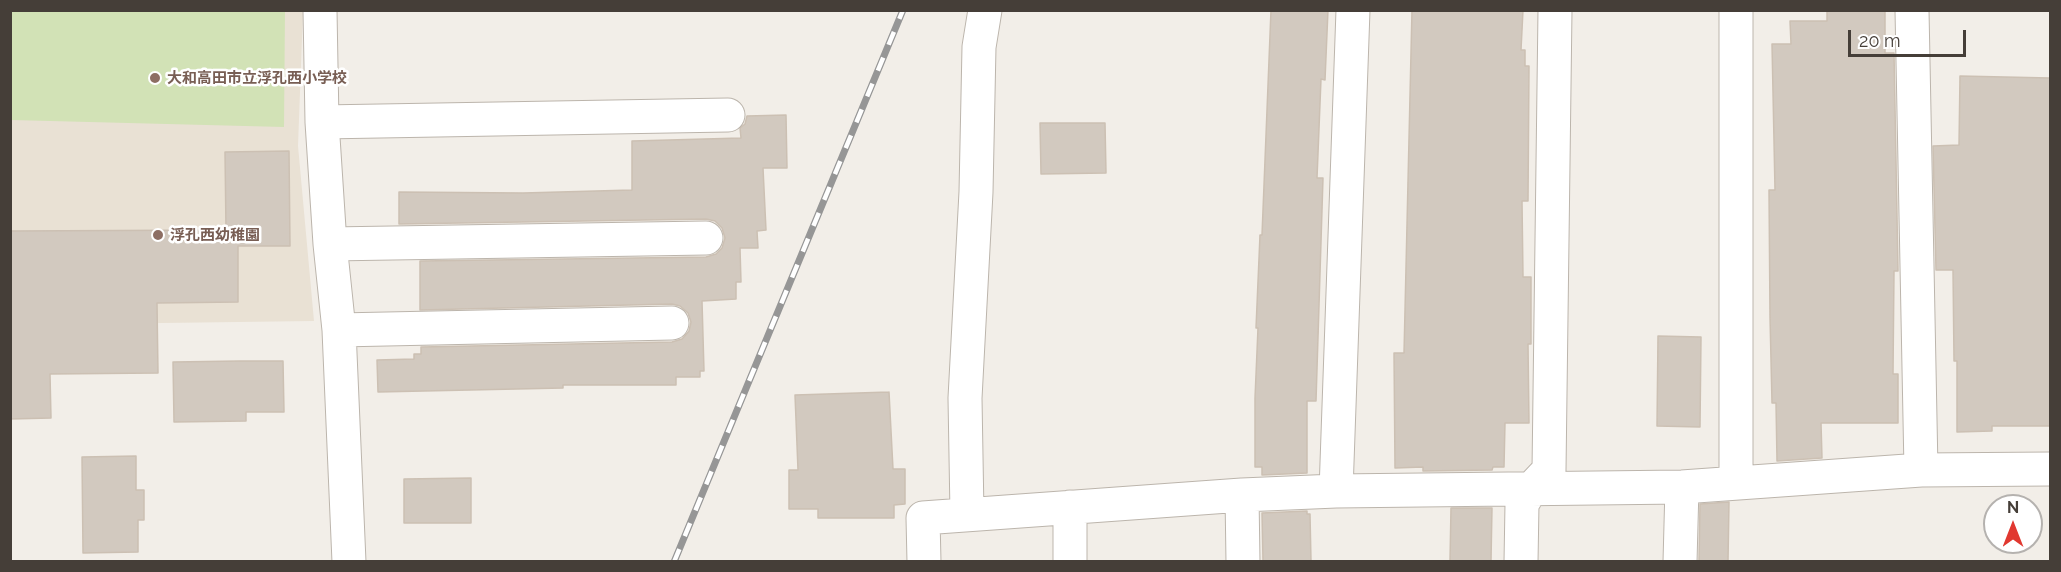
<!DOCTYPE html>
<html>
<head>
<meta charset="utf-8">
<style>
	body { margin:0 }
	#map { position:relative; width:2061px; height:572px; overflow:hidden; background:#f2eee8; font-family:Raleway,sans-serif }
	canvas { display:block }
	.frame { position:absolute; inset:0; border:12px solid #453e38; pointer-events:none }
	.north { position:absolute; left:1983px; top:494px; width:60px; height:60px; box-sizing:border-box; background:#fff; border:2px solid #b5b2af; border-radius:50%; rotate:0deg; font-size:16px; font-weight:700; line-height:24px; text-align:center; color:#453e38 }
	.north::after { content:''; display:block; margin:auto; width:21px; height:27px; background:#e13830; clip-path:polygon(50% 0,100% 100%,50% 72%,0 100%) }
	.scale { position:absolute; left:1848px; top:30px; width:118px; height:27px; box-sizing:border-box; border:3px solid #453e38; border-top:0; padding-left:8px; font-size:18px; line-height:21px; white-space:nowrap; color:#453e38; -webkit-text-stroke:4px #fff; paint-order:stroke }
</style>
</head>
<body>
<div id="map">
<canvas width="2061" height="572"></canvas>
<div class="frame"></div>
<div class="north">N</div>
<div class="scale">20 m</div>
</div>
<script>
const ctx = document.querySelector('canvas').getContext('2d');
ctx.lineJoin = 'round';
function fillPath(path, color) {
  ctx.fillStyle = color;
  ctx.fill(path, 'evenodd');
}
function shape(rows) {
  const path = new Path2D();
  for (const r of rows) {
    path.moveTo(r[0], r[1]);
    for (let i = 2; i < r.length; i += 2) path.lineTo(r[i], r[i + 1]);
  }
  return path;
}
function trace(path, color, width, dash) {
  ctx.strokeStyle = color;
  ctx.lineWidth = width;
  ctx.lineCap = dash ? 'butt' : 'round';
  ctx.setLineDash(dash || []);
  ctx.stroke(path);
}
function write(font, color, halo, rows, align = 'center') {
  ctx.font = font + ' Raleway,"Noto Sans JP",sans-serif';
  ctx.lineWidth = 5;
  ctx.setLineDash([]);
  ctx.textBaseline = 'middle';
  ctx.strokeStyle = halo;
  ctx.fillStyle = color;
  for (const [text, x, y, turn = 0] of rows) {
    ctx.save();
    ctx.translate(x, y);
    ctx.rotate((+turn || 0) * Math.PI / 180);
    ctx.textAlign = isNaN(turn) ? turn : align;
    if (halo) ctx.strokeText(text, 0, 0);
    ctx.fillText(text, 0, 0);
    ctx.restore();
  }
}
fillPath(shape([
	[10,11,303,11,298,146,314,321,11,325]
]), '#e9e1d4');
fillPath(shape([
	[11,10,285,11,284,127,11,120]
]), '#d2e2b6');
const building = shape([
	[1271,10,1328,10,1325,80,1321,79,1317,178,1323,178,1316,401,1307,401,1307,473,1262,475,1262,467,1255,467,1255,398,1258,328,1256,328,1260,235,1262,235,1271,10],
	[1412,10,1523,10,1521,50,1525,50,1525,66,1529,66,1528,201,1522,201,1523,277,1531,277,1531,344,1528,344,1529,423,1505,423,1504,467,1493,467,1492,470,1423,471,1423,467,1395,468,1394,353,1404,353,1412,10],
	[1827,10,1885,10,1885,53,1894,53,1898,271,1894,271,1893,374,1898,374,1898,423,1821,423,1822,458,1777,461,1776,403,1772,403,1770,317,1769,190,1775,190,1772,44,1791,44,1790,21,1827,21,1827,10],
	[1960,76,2050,78,2050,426,1992,426,1992,431,1957,432,1957,361,1954,361,1953,270,1936,270,1933,146,1959,145,1960,76],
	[786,115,787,168,763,168,766,230,757,231,758,248,740,248,741,282,736,282,736,299,702,301,704,371,700,371,700,377,676,377,676,385,563,385,563,388,378,392,377,360,414,359,414,354,421,354,421,347,672,342,682,339,689,331,691,322,688,313,680,306,672,304,420,310,420,261,706,257,716,254,722,248,725,238,722,228,715,221,706,219,399,224,399,192,523,193,632,190,632,141,741,138,740,128,745,124,747,116,786,115],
	[1040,123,1105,123,1106,173,1041,174,1040,123],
	[289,151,290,246,238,246,238,302,157,303,158,373,50,374,51,418,10,419,10,231,226,230,225,152,289,151],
	[1658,336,1701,337,1700,427,1657,426,1658,336],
	[239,361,283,361,284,412,246,412,246,421,174,422,173,362,239,361],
	[889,392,893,469,905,469,905,504,894,505,894,518,818,518,818,509,789,509,789,470,798,470,795,395,889,392],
	[136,456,136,490,144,490,144,520,138,520,138,552,83,553,82,457,136,456],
	[471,478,471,523,404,523,404,479,471,478],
	[1729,502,1728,561,1699,561,1700,504,1729,502],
	[1451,508,1492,508,1491,561,1450,561,1451,508],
	[1307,511,1307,514,1310,514,1311,561,1263,561,1262,513,1307,511]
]);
fillPath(building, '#d2c9bf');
trace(building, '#ccc0b3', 1.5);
const minor = shape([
	[320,10,322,122,330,244,339,330,349,562],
	[1912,10,1921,470],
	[322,122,728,115],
	[330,244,706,238],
	[339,330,672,323],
	[1736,483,1736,10],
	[1336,491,1353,10],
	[1242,495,1243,562],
	[967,514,965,398,976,192,979,47,985,10],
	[924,562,923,518,1242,495,1336,491,1682,487,1921,470,2050,469],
	[1070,562,1070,507],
	[1521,562,1522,504,1531,489,1549,470,1555,10],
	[1680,562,1682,487]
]);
trace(minor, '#bcb5ac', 35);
trace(minor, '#fff', 33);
const rail = shape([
	[674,562,903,10]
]);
trace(rail, '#969696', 7);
trace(rail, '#fff', 4.5, [14]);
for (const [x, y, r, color] of [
	[155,78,6,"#8d6e63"],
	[158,235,6,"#8d6e63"]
]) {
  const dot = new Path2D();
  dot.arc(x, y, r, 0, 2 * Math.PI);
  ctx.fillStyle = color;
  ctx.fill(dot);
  trace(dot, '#fff', 2);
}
write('bold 15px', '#785e54', '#fff', [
	["大和高田市立浮孔西小学校",167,78],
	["浮孔西幼稚園",170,235]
], 'left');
</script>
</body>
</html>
